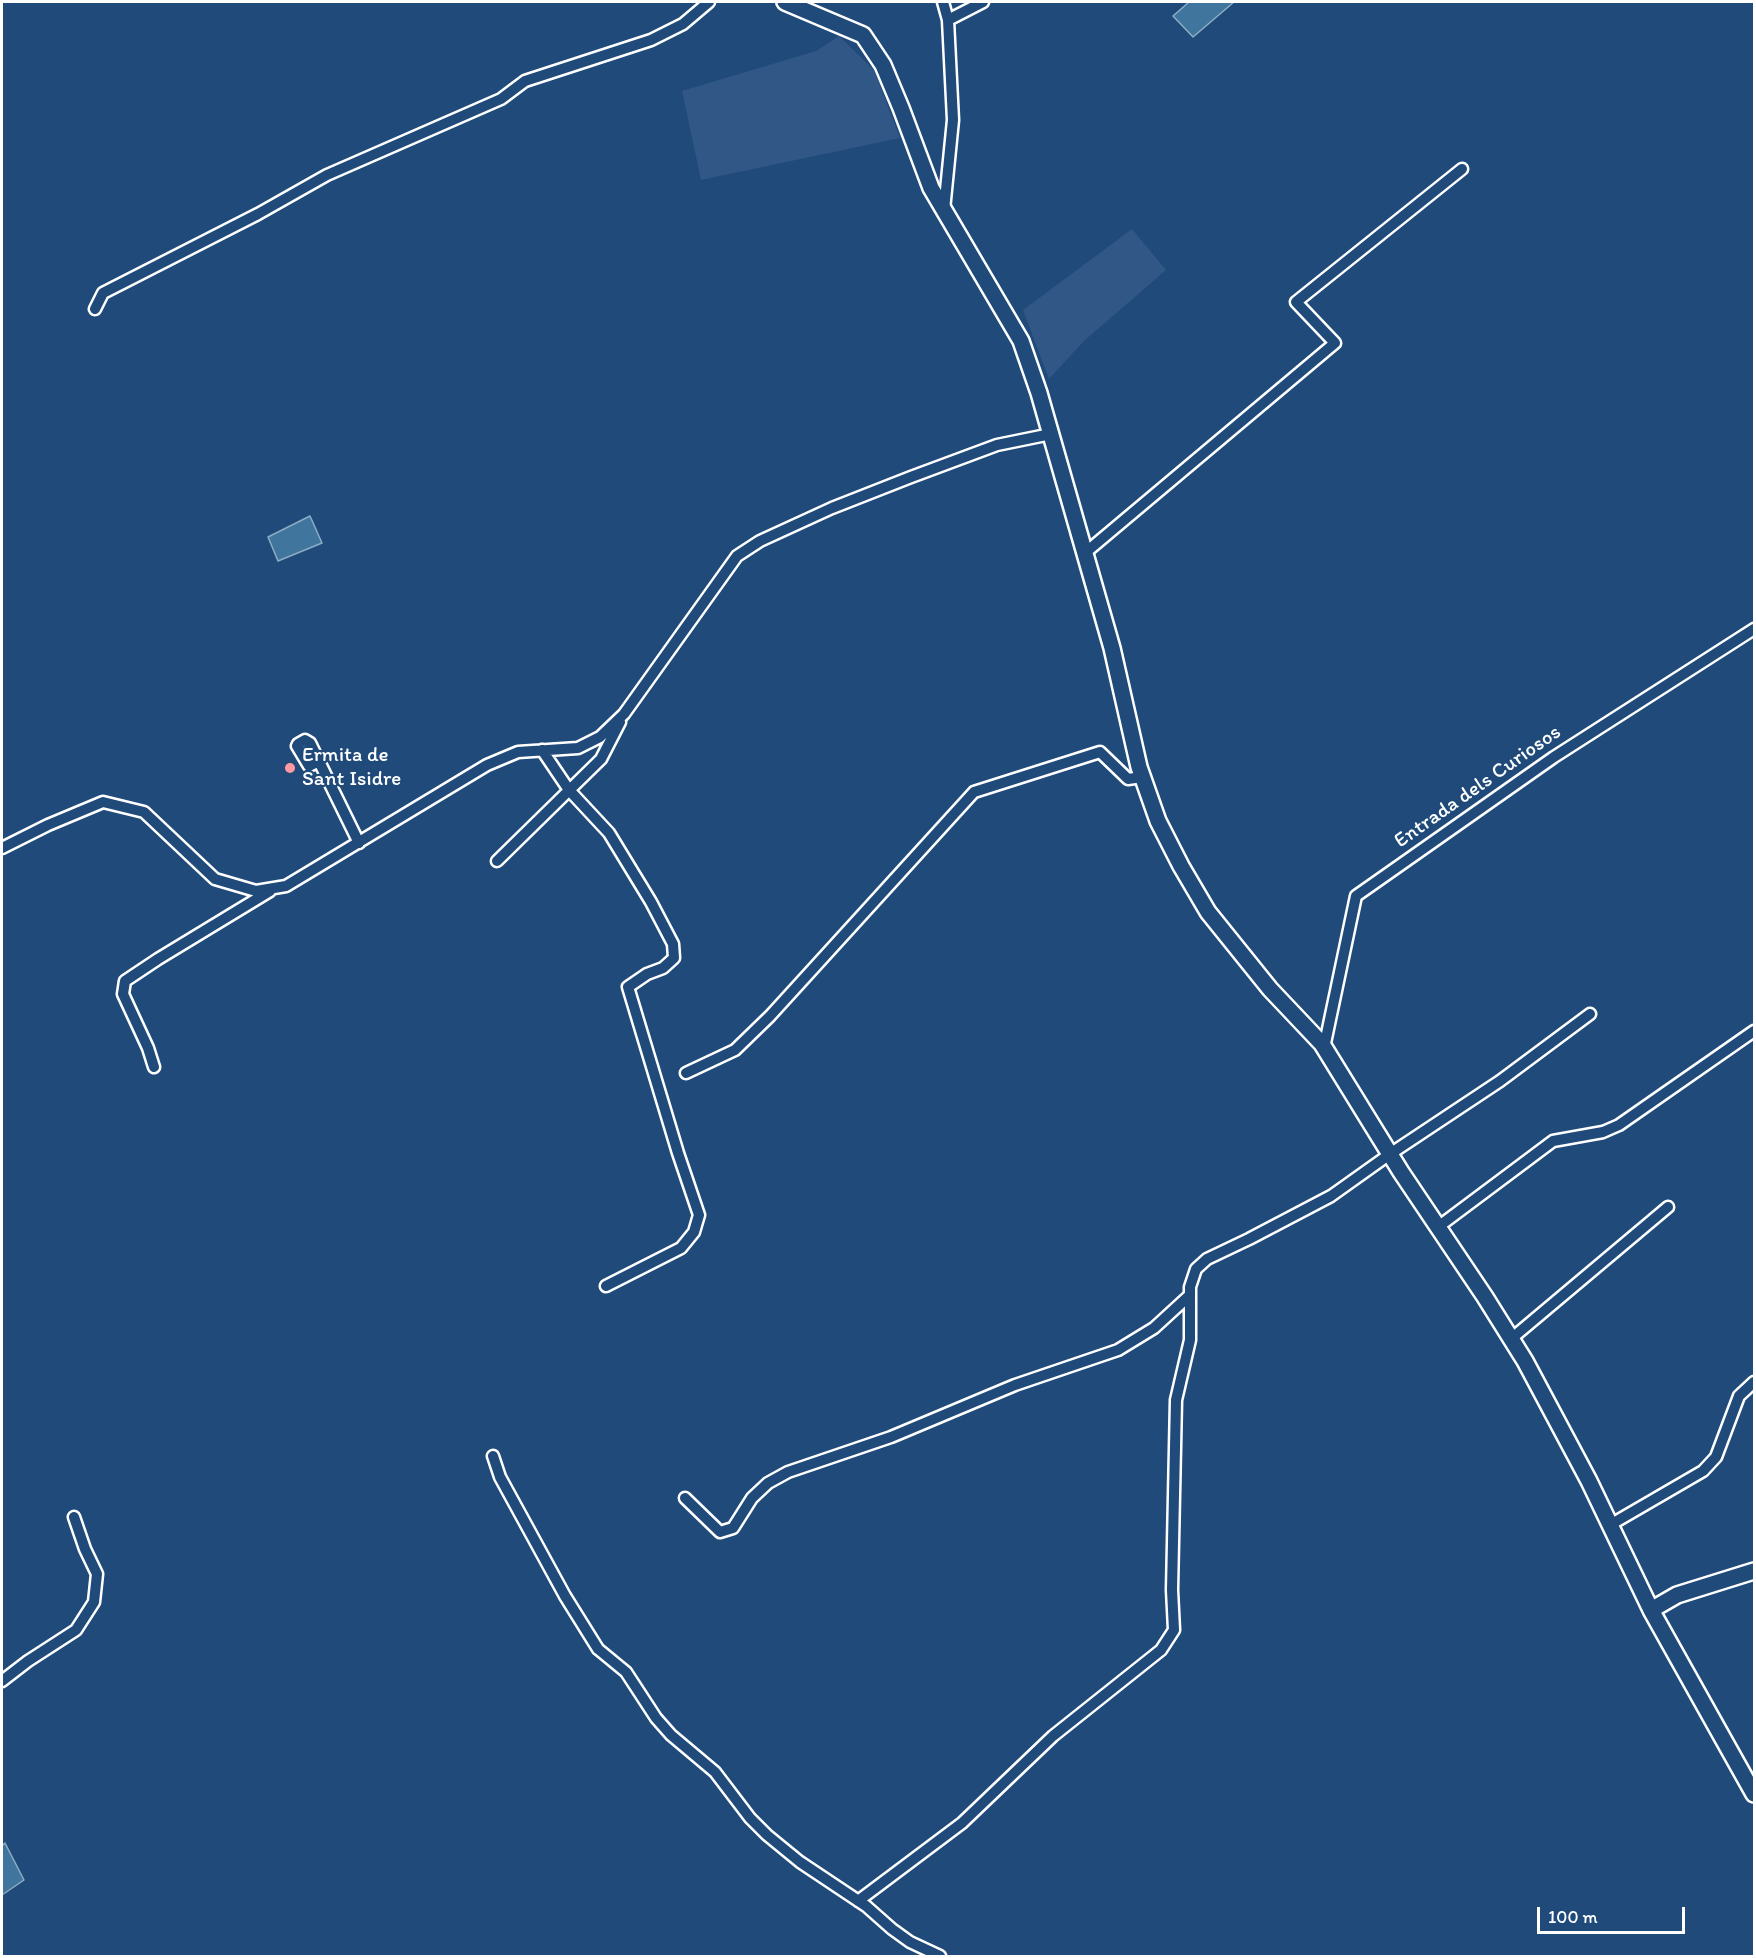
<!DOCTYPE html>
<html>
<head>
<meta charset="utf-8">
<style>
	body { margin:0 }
	#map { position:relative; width:1756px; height:1958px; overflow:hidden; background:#1f4a7a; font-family:Itim,sans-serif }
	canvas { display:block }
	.frame { position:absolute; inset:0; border:3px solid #fff; pointer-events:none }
	.scale { position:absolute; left:1537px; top:1907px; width:148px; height:27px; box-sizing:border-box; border:3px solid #fff; border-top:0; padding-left:8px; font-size:18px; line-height:21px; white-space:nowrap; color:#fff; -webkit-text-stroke:4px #1f4a7a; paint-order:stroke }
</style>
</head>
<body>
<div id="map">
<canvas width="1756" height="1958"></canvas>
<div class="frame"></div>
<div class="scale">100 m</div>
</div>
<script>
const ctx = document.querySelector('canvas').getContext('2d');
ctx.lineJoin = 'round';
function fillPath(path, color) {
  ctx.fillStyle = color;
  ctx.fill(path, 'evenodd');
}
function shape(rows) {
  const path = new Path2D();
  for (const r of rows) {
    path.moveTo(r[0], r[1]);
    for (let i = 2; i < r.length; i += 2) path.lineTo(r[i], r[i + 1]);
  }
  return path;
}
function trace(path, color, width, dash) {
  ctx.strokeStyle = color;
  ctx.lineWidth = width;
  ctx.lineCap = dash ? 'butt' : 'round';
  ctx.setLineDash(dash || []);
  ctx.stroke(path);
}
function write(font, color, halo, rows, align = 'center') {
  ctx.font = font + ' Itim,sans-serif';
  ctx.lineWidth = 4.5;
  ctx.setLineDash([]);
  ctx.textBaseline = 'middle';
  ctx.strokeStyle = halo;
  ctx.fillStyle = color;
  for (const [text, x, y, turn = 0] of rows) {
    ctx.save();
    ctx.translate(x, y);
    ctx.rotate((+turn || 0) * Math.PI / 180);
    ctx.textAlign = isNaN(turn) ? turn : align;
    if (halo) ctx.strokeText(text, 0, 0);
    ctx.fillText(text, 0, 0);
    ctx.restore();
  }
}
fillPath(shape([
	[839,36,874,70,900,138,701,180,682,91,816,51],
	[1132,229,1166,270,1084,341,1049,379,1023,310]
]), '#315787');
const water = shape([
	[1189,2,1234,2,1193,37,1173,16,1189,2],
	[310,516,322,543,278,561,268,537,310,516],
	[5,1843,24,1880,2,1895,2,1846,5,1843]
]);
fillPath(water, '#40769d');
trace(water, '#8cadc4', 1.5);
const street = shape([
	[943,2,948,20,953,120,944,210],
	[948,20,983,2],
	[95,309,103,293,258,214,327,175,501,99,525,81,651,40,683,24,709,2],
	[1085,553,1335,343,1296,302,1462,169],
	[542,750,569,790,609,833,651,902,673,944,674,958,663,968,647,974,628,987,678,1153,699,1215,694,1232,681,1248,606,1286],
	[319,761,309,766,297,746,298,744,305,740,310,743,359,843],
	[2,848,48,825,103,802,144,812,215,879,256,891,286,886,487,765,518,752,578,748,600,737,624,714,737,556,760,541,832,508,911,477,997,445,1051,434],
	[497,861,601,759,620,722],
	[1324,1048,1356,896,1554,757,1754,629],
	[154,1067,148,1048,123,994,125,981,158,959,270,891],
	[686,1073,735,1050,770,1016,974,792,1100,752,1128,779,1142,777],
	[1438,1227,1553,1141,1603,1132,1619,1125,1754,1031],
	[1511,1339,1668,1207],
	[493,1456,500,1477,565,1596,598,1649,626,1672,656,1718,671,1735,715,1772,750,1818,767,1835,800,1862,866,1906,892,1929,910,1942,940,1956],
	[685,1498,720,1532,733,1528,752,1498,768,1483,788,1472,891,1437,1015,1385,1118,1350,1154,1328,1190,1295],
	[1610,1525,1703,1471,1716,1457,1739,1396,1754,1382],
	[2,1681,28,1661,76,1630,94,1602,97,1574,85,1549,74,1517],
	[858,1901,962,1823,1053,1736,1161,1650,1174,1630,1172,1590,1176,1400,1190,1340,1190,1287,1196,1269,1207,1259,1249,1239,1331,1196,1390,1154,1500,1081,1590,1014]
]);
const secondary = shape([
	[785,2,863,35,883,65,901,108,931,188,1021,341,1039,393,1112,648,1139,767,1158,821,1181,866,1208,912,1270,989,1322,1044,1401,1172,1485,1297,1525,1361,1589,1481,1651,1610,1754,1794],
	[1651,1610,1677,1595,1754,1571]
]);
trace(street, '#fff', 15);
trace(secondary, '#fff', 20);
trace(street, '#1f4a7a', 10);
trace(secondary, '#1f4a7a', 15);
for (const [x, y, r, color] of [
	[290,768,6,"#ff9aa2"]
]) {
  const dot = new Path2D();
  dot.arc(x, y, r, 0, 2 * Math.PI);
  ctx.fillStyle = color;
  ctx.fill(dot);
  trace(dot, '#1f4a7a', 2);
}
write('21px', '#fff', '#1f4a7a', [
	["Ermita de",302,756],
	["Sant Isidre",302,780]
], 'left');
write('21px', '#fff', '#1f4a7a', [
	["Entrada dels Curiosos",1478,787,-35]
]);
</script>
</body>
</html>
